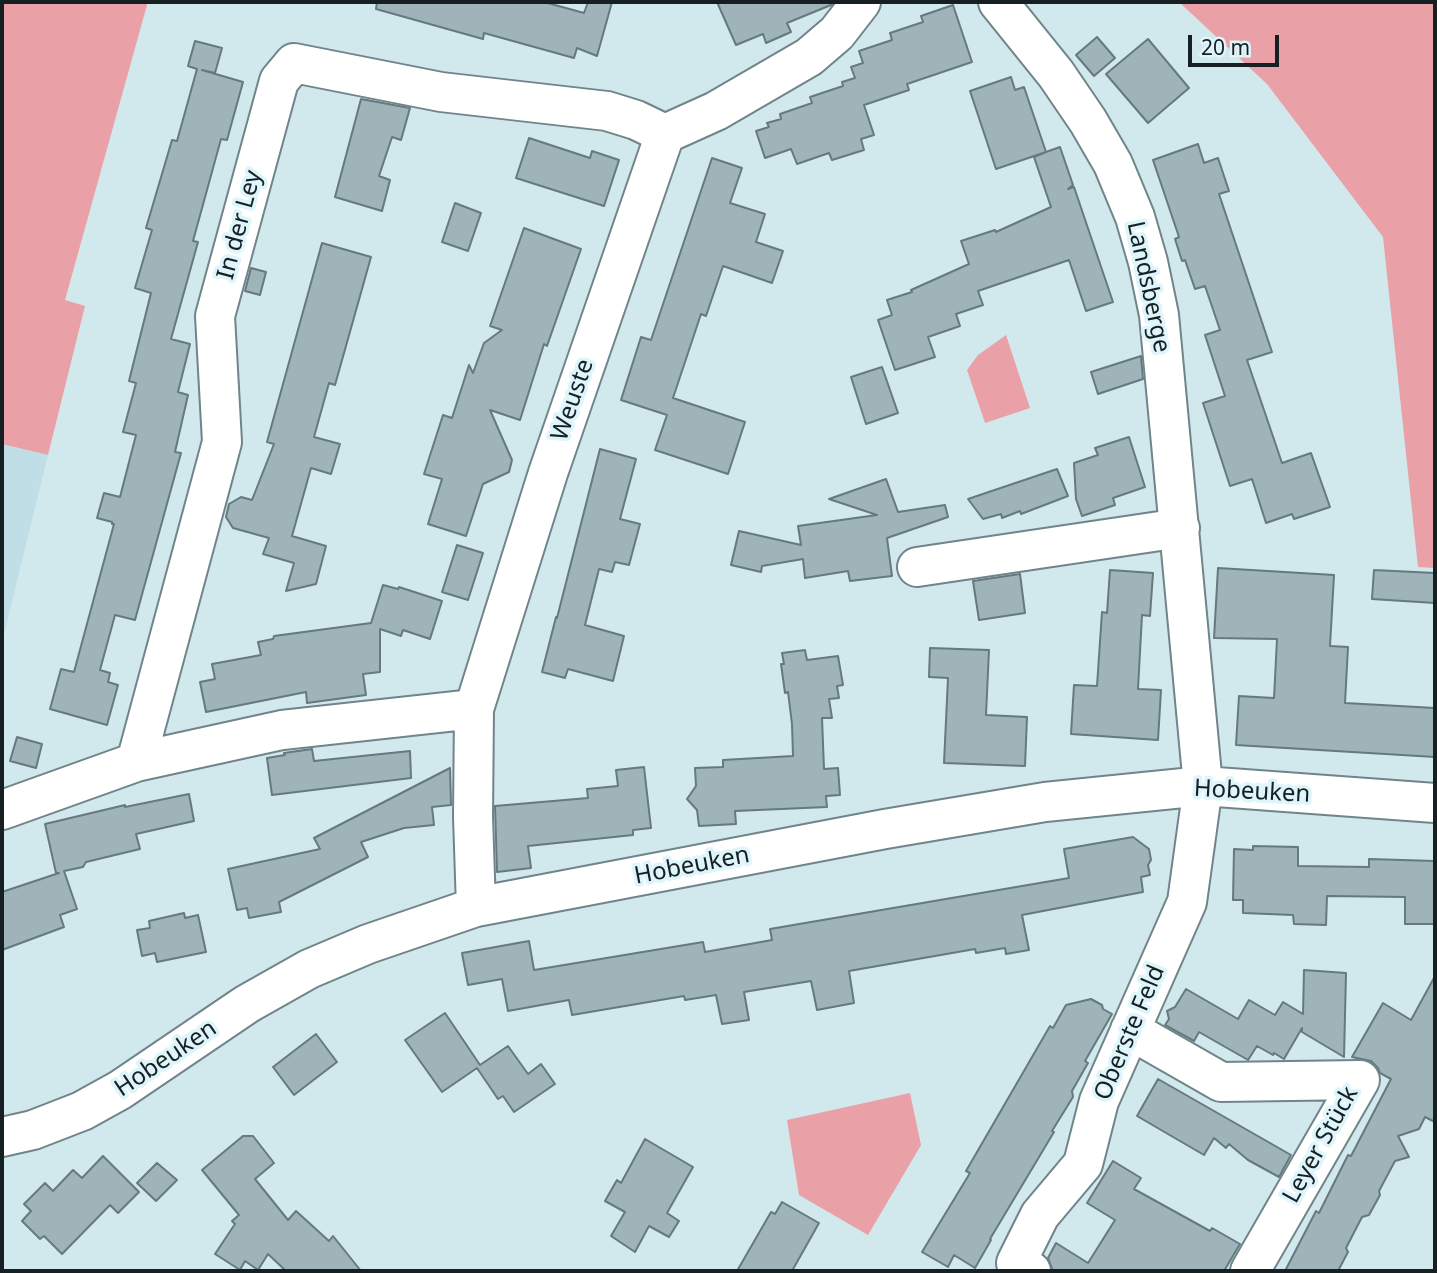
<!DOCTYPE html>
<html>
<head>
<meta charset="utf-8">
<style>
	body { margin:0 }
	#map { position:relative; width:1437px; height:1273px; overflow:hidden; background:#d1e8ed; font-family:"Noto Sans",sans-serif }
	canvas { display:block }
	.frame { position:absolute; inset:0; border:4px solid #161f21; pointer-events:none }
	.scale { position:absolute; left:1188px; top:35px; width:91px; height:32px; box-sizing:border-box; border:4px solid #161f21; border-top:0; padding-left:9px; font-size:21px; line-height:24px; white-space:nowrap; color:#161f21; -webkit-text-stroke:5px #def5fb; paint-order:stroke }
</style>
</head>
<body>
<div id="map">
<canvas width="1437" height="1273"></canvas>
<div class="frame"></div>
<div class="scale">20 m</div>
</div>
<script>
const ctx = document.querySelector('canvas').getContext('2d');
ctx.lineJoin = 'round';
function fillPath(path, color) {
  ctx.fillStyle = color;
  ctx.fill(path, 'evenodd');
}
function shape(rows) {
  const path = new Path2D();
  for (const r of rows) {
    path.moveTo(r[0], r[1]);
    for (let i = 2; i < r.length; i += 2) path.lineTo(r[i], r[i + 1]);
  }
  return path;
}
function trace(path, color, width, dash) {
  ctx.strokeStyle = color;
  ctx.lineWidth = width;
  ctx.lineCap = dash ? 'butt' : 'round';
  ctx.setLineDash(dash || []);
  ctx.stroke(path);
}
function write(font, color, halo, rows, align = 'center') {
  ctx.font = font + ' "Noto Sans",sans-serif';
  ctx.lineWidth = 7;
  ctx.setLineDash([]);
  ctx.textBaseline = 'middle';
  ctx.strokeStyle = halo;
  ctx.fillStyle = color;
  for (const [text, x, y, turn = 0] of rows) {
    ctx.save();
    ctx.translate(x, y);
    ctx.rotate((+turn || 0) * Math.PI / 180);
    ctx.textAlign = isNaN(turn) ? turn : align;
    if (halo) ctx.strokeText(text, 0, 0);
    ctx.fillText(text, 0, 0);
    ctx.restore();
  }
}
fillPath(shape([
	[2,444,48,455,2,642]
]), '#bfdee6');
fillPath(shape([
	[2,2,147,2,147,5,65,300,85,306,48,455,2,444],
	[1179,2,1435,2,1435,568,1418,567,1383,237,1267,84],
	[1006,335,1030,408,985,423,967,370,978,355],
	[910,1093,921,1145,868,1235,799,1195,787,1120]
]), '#e9a1a7');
const building = shape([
	[377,2,544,2,584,13,588,2,612,2,597,56,577,48,574,58,484,33,483,39,376,9,377,2],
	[717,2,834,2,831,5,787,23,791,32,766,43,763,34,736,45,717,2],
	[953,5,972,62,907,84,909,90,864,105,874,135,861,139,864,150,832,160,829,153,797,164,791,149,765,158,756,131,769,127,767,123,781,119,780,114,812,103,810,97,843,86,842,82,855,78,851,67,863,63,859,51,892,40,890,33,923,22,921,16,953,5],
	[1097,37,1115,58,1094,76,1076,55,1097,37],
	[1148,39,1189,88,1148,123,1106,74,1148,39],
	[195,41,222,48,215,73,202,70,243,82,227,140,221,139,193,241,198,242,171,339,190,344,178,392,188,395,175,452,181,453,135,620,115,615,100,670,110,673,108,682,118,685,107,725,50,709,61,669,74,672,114,524,112,524,112,522,97,518,104,493,120,497,136,435,123,432,136,383,129,381,151,293,135,288,152,230,146,228,172,140,177,141,197,69,188,66,195,41],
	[1011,77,1015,90,1024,87,1046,152,1060,147,1073,185,1068,189,1074,187,1113,302,1086,311,1069,260,978,291,983,305,956,314,960,326,928,337,935,357,895,370,878,320,892,315,887,300,912,292,911,290,969,264,961,241,995,230,996,232,1051,207,1034,157,1046,152,996,169,970,91,1011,77],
	[361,99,410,108,401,140,392,137,379,176,390,180,382,211,335,197,361,99],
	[529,138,590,158,592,151,619,160,604,206,516,178,529,138],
	[1198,144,1204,163,1218,158,1229,191,1219,194,1272,352,1247,360,1282,463,1311,453,1330,507,1294,519,1292,514,1266,523,1252,479,1230,486,1203,403,1225,396,1205,335,1220,330,1205,286,1195,289,1185,260,1182,261,1175,239,1179,237,1153,160,1198,144],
	[712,158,742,168,730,203,765,214,756,242,783,251,772,283,723,266,706,316,701,314,673,398,745,422,728,474,655,450,667,415,621,400,641,337,651,340,712,158],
	[455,203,481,213,468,251,442,242,455,203],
	[524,228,581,249,547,346,544,344,520,420,490,410,512,460,509,472,483,484,466,536,428,524,442,479,424,474,443,415,452,418,469,365,473,373,484,343,502,330,490,326,524,228],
	[322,243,371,257,335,385,329,383,314,437,340,444,331,474,311,468,292,536,326,546,316,584,286,591,294,563,263,554,269,538,233,528,226,517,229,504,241,497,252,500,274,444,267,442,322,243],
	[251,268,266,272,260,295,245,291,251,268],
	[1141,356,1143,379,1098,394,1091,372,1141,356],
	[882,367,898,413,866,424,851,377,882,367],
	[1129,437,1145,487,1113,498,1115,505,1082,516,1076,499,1074,463,1098,455,1095,448,1129,437],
	[600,449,636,459,620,519,640,524,629,565,615,562,612,572,599,569,585,625,624,636,613,681,568,669,565,678,542,672,556,617,557,618,600,449],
	[1057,469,1068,496,1021,514,1020,511,1002,518,1001,514,983,519,968,499,1057,469],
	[886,479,898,512,945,505,948,517,887,538,892,576,850,581,848,571,805,578,803,559,762,566,761,572,731,565,739,531,801,545,798,526,877,515,829,499,886,479],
	[457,545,483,553,468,600,442,592,457,545],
	[1218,568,1334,575,1330,646,1348,647,1345,703,1435,708,1435,757,1236,745,1239,696,1274,698,1277,639,1214,638,1218,568],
	[1110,570,1153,573,1150,616,1142,615,1138,689,1161,690,1158,740,1071,734,1074,685,1097,686,1102,612,1107,613,1110,570],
	[1374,570,1435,573,1435,603,1372,599,1374,570],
	[1020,574,1025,613,979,620,973,581,1020,574],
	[383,585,398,589,399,587,442,601,430,639,403,630,401,636,380,629,380,672,363,674,366,695,307,703,306,692,206,712,200,682,215,679,212,664,261,655,258,642,273,639,274,636,371,623,383,585],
	[930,648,989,650,986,715,1027,717,1025,766,944,763,948,678,929,677,930,648],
	[805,650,807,660,838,656,843,685,837,686,839,698,829,699,832,718,822,718,824,769,838,768,840,795,826,796,827,807,735,811,736,824,699,826,697,810,687,799,696,786,695,768,723,767,723,760,793,756,792,724,788,692,785,693,781,664,784,664,782,653,805,650],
	[17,737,42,744,36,768,10,761,17,737],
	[312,749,314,761,410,751,411,778,272,795,267,758,285,755,284,753,312,749],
	[644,767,651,828,633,830,633,835,528,846,531,868,497,872,495,806,588,798,587,789,618,786,616,770,644,767],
	[450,768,451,805,432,807,434,825,404,828,361,842,368,857,279,902,281,912,249,918,247,908,237,910,228,869,320,849,314,838,450,768],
	[189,794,194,821,136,834,140,849,86,862,83,867,64,871,77,909,60,915,64,927,2,950,2,892,59,873,56,873,45,824,125,805,125,807,189,794],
	[1133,837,1149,849,1151,860,1148,865,1150,875,1141,877,1143,892,1022,915,1029,950,1006,954,1005,948,976,953,975,949,849,971,854,1003,817,1010,811,981,744,992,749,1020,722,1024,716,995,685,1000,684,996,572,1015,569,1000,508,1011,502,979,468,985,462,953,529,941,534,970,703,942,705,952,772,940,770,929,1069,878,1064,849,1133,837],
	[1253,846,1298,847,1298,866,1369,867,1369,859,1435,861,1434,924,1405,924,1405,897,1327,896,1326,925,1294,924,1293,915,1243,913,1243,900,1233,900,1234,849,1253,850,1253,846],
	[184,913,185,918,198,915,206,952,157,962,155,953,142,956,137,930,150,928,149,921,184,913],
	[1304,970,1346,973,1344,1057,1302,1032,1302,1028,1284,1059,1274,1053,1273,1055,1257,1046,1248,1060,1199,1032,1194,1041,1165,1025,1169,1019,1167,1011,1175,1007,1186,989,1238,1019,1249,1000,1275,1015,1283,1002,1303,1014,1304,970],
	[1435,976,1435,1122,1425,1117,1419,1129,1398,1136,1409,1157,1395,1161,1379,1191,1380,1195,1369,1215,1362,1217,1346,1248,1348,1252,1338,1271,1285,1271,1316,1211,1319,1213,1348,1155,1351,1156,1391,1079,1380,1073,1378,1068,1371,1061,1352,1057,1383,1003,1411,1020,1435,976],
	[1091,999,1102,1005,1103,1009,1112,1014,1085,1061,1088,1063,1072,1091,1073,1097,1052,1131,1054,1132,990,1239,991,1240,975,1268,954,1255,948,1267,922,1252,970,1173,966,1171,1050,1026,1053,1028,1066,1005,1091,999],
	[445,1013,480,1065,508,1046,528,1074,541,1064,555,1084,514,1112,503,1096,498,1099,477,1068,442,1092,405,1040,445,1013],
	[316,1034,337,1062,294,1095,273,1067,316,1034],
	[1158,1079,1291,1155,1279,1177,1248,1160,1229,1144,1226,1148,1214,1138,1204,1155,1137,1116,1158,1079],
	[243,1136,253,1136,274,1163,255,1179,288,1220,296,1211,329,1241,333,1236,361,1271,286,1271,268,1254,258,1270,245,1261,240,1270,215,1254,235,1224,232,1221,239,1215,202,1170,243,1136],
	[645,1139,693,1167,667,1213,679,1221,669,1237,649,1226,635,1252,611,1236,625,1212,605,1201,617,1180,621,1183,645,1139],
	[103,1156,139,1192,118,1213,110,1205,62,1254,44,1236,40,1239,22,1221,31,1211,24,1204,45,1183,53,1191,73,1170,82,1178,103,1156],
	[1113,1161,1141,1178,1134,1189,1210,1231,1212,1228,1240,1244,1224,1271,1053,1271,1048,1258,1056,1243,1088,1263,1115,1220,1087,1203,1113,1161],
	[157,1163,177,1180,156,1201,137,1183,157,1163],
	[782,1202,819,1223,792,1271,737,1271,771,1212,775,1214,782,1202]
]);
fillPath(building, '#9eb4b9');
trace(building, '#65797e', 2);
const minor = shape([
	[998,2,1056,74,1088,121,1113,164,1135,217,1148,262,1159,315,1203,786,1187,902,1099,1101,1083,1164,1040,1215,1016,1263,1031,1271],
	[917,567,1180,528],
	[136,762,222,442,215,316,279,81,294,63,441,92,607,111,636,120,665,134],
	[2,810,136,762,282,730,474,709],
	[476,907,473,817,474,709,548,473,665,134,716,111,809,57,837,33,861,2],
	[1130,1030,1221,1082,1360,1080,1250,1271],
	[2,1137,33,1130,82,1111,120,1090,247,1004,309,969,368,944,476,907,885,829,1045,802,1203,786,1435,803]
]);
trace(minor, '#70858a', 42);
trace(minor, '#fff', 38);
write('24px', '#161f21', '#def5fb', [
	["In der Ley",240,225,-75],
	["Landsberge",1148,287,78],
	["Weuste",573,400,-71],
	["Hobeuken",1252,792,3],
	["Hobeuken",692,866,-11],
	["Oberste Feld",1130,1033,-67],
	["Hobeuken",166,1059,-34],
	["Leyer Stück",1321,1145,-61]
]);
</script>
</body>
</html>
